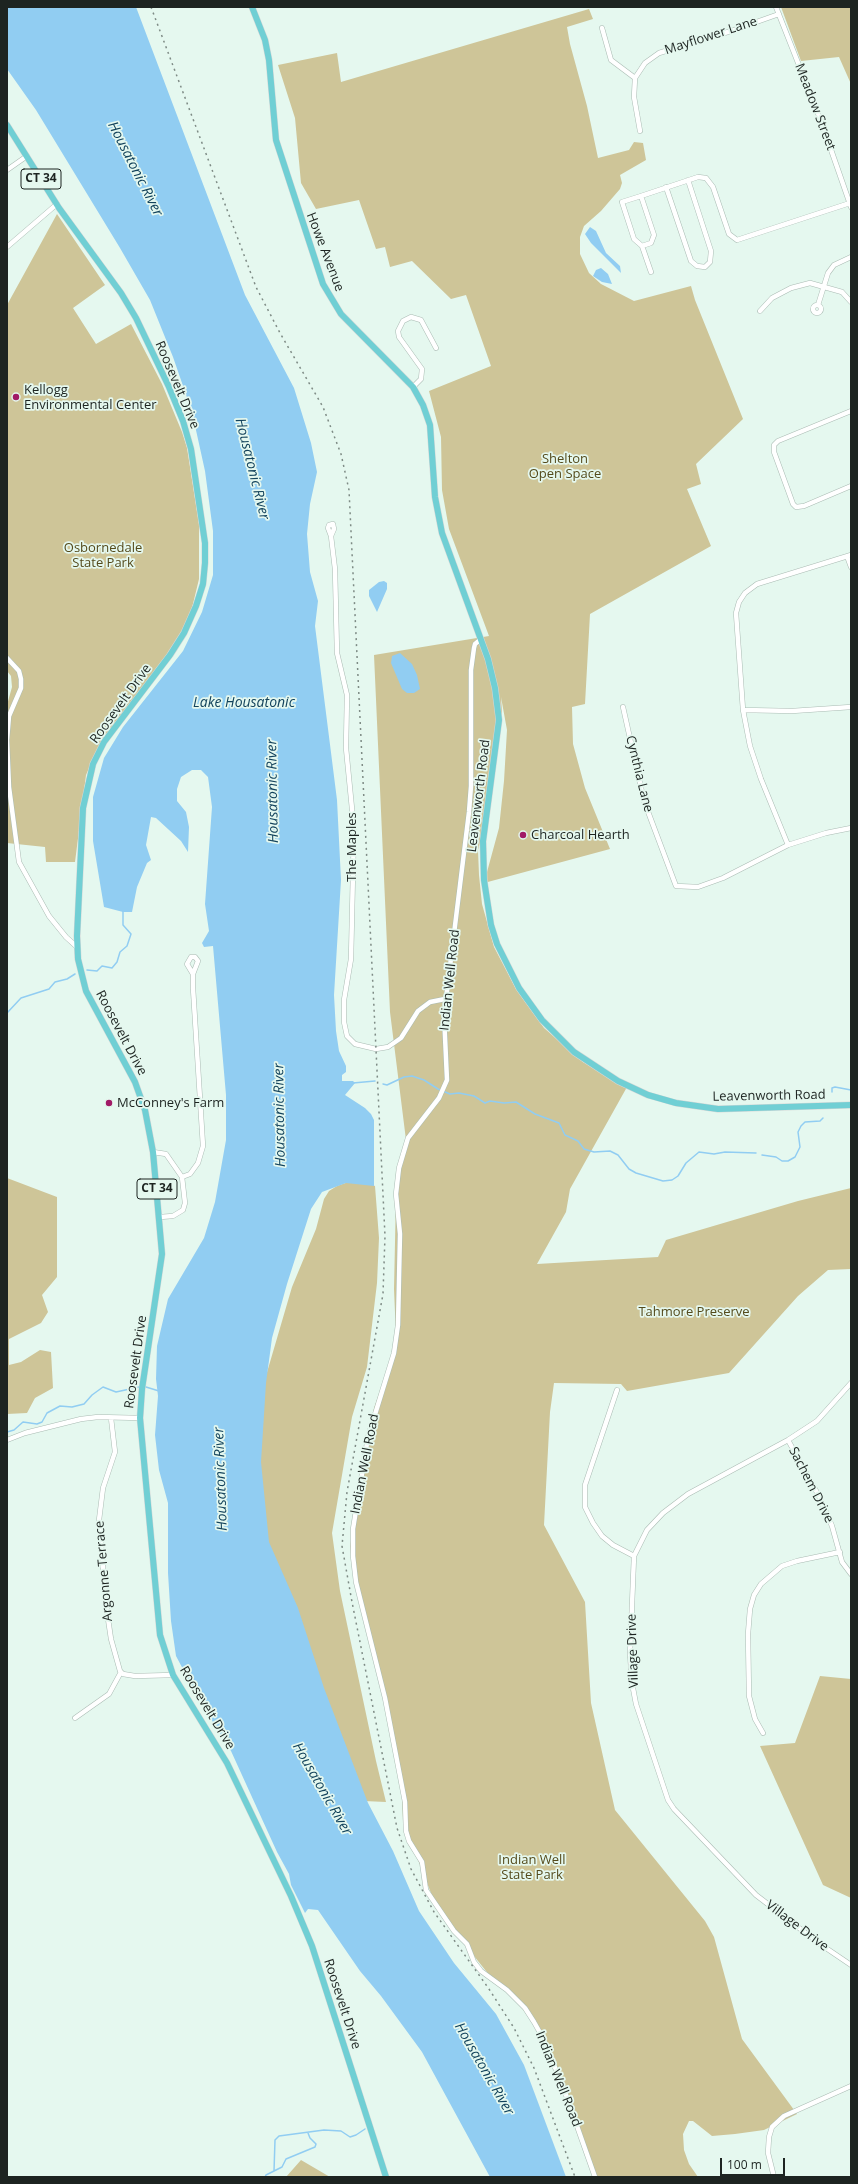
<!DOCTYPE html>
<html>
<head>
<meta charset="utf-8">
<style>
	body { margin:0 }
	#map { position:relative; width:858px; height:2184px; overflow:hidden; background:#e5f8ef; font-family:"Open Sans",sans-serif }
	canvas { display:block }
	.frame { position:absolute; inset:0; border:8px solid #1d2421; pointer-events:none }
	.scale { position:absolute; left:720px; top:2158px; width:65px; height:18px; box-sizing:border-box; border:2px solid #1d2421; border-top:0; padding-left:5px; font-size:12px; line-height:14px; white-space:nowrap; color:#1d2421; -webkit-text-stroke:3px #e5f8ef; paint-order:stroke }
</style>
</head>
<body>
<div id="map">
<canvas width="858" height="2184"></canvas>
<div class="frame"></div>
<div class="scale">100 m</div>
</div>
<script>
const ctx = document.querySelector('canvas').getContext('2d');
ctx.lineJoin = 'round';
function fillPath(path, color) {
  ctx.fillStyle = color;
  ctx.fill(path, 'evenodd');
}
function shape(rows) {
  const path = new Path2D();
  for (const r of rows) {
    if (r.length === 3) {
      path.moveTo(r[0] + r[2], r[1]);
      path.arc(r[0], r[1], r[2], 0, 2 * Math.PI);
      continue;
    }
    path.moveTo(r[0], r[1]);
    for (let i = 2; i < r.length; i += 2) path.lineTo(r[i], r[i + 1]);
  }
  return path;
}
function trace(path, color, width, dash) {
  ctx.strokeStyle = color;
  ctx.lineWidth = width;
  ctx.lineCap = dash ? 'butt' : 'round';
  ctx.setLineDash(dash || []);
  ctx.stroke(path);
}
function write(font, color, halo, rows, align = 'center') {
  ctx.font = font + ' "Open Sans",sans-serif';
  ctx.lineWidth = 3.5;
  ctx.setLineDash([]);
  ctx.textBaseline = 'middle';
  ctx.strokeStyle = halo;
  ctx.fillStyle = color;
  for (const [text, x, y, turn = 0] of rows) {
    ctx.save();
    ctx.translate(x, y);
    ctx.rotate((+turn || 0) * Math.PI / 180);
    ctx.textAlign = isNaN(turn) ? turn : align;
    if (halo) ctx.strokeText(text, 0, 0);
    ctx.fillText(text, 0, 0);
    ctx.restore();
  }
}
fillPath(shape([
	[781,7,851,7,851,84,839,57,801,61],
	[589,9,593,19,567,27,570,44,587,106,598,158,629,150,634,142,643,143,646,160,620,175,622,183,620,189,601,211,584,226,580,237,580,254,589,273,601,284,634,301,691,286,695,300,743,419,696,464,701,484,687,489,711,546,590,614,585,704,572,707,573,744,585,788,610,849,484,883,499,828,504,781,507,730,501,697,502,712,490,806,478,850,479,875,482,904,494,947,516,989,544,1028,583,1062,627,1087,570,1189,566,1212,537,1264,658,1257,666,1240,798,1201,851,1188,851,1269,828,1270,798,1296,729,1373,627,1391,621,1384,554,1383,550,1412,544,1525,585,1602,591,1703,615,1810,705,1921,714,1937,742,2039,797,2114,764,2130,735,2134,712,2136,693,2121,689,2121,683,2134,684,2150,689,2164,698,2177,593,2177,573,2116,539,2030,511,1994,490,1976,438,1911,403,1821,402,1791,378,1666,353,1571,350,1546,374,1408,389,1366,396,1336,394,1289,396,1196,398,1165,406,1140,390,1012,374,655,489,636,449,529,442,490,441,437,429,391,491,366,466,295,451,299,412,261,390,267,385,247,376,249,359,200,316,209,301,183,295,118,278,65,337,53,341,82],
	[57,214,105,285,73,308,96,344,131,324,162,384,182,432,187,448,199,524,199,579,191,612,180,636,93,759,86,775,75,862,46,862,45,847,7,843,7,705,12,687,11,676,7,671,7,305],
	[7,1178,57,1197,57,1277,42,1295,48,1312,41,1323,9,1339,9,1365,21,1362,40,1350,51,1352,53,1388,35,1398,27,1413,7,1414],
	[351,1181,365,1182,375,1186,379,1238,377,1283,367,1367,352,1417,332,1533,340,1591,376,1761,386,1802,364,1801,268,1558,258,1464,263,1386,292,1287,316,1229,324,1199,329,1191,337,1186],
	[820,1676,851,1679,851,1898,823,1885,760,1746,795,1743],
	[301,2160,330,2177,286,2177]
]), '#cec598');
fillPath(shape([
	[7,7,136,7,245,295,294,388,311,443,317,472,310,504,307,534,310,572,318,601,315,626,337,800,341,880,334,995,336,1031,339,1051,346,1066,346,1072,342,1075,342,1081,353,1081,355,1083,345,1095,365,1108,371,1114,374,1120,374,1186,346,1183,322,1192,311,1209,287,1284,272,1338,266,1383,261,1462,269,1542,298,1608,324,1688,368,1803,393,1851,419,1911,454,1963,496,2014,524,2065,566,2177,490,2177,422,2052,381,1996,360,1971,318,1910,308,1909,305,1913,291,1885,289,1874,277,1852,231,1751,201,1703,176,1656,171,1621,168,1573,168,1503,159,1470,155,1435,158,1396,156,1379,157,1346,168,1299,204,1238,215,1202,226,1140,226,1095,213,946,204,947,202,943,209,931,205,904,212,807,208,777,201,770,192,770,181,777,177,789,177,801,186,812,189,827,188,852,181,841,156,818,151,817,146,845,151,860,147,863,137,887,132,912,123,912,104,907,93,841,93,797,104,758,123,727,183,651,202,612,213,575,213,531,205,471,192,412,173,357,150,300,120,248,36,110,7,69],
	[590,227,596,231,606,253,620,266,621,273,591,243,585,234],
	[601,268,608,274,612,284,602,282,593,276,596,270],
	[384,581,387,583,387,589,377,612,369,596,369,590,379,582],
	[400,653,412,664,417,675,420,689,414,693,407,693,402,689,391,663,392,656]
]), '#91cdf2');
trace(shape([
	[87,970,97,971,102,966,112,968,117,962,120,952,127,946,131,934,123,925,123,911],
	[7,1013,21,998,49,989,55,982,67,979,75,974],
	[353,1083,375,1081],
	[383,1084,387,1085,404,1077,412,1076,424,1080,438,1089,450,1094,459,1093,474,1096,485,1103,490,1101,504,1103,516,1102,535,1114,559,1123,565,1135,578,1141,584,1149,594,1152,610,1151,618,1155,629,1169,636,1173,663,1181,672,1180,678,1176,686,1163,699,1152,714,1154,725,1152,756,1153],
	[832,1092,832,1088,835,1087,851,1090],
	[762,1155,776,1157,782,1161,788,1161,795,1157,800,1147,798,1132,801,1126,805,1122,820,1121,823,1118],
	[146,1387,159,1391],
	[7,1432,14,1430,23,1422,37,1424,42,1422,47,1413,60,1406,72,1407,84,1404,92,1395,103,1387,116,1392,139,1387],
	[274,2171,282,2167,286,2159,315,2147,316,2144,310,2138,308,2133],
	[265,2177,266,2175,274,2171,275,2140,279,2136,324,2130,341,2131,350,2137,356,2135,365,2129]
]), '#91cdf2', 1.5);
const minor = shape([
	[776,7,821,121,851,207],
	[602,28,611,60,635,78],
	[640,131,634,97,635,78,645,63,659,53,731,31,779,14],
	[7,170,27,156],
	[666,187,691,261,697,266,705,267,710,262,711,251,688,180],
	[641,196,698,177,706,178,713,187,729,234,737,240,850,203],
	[641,196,654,235,651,243,642,246,634,239,622,202,641,196],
	[642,246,651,272],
	[7,247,57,204],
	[817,309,4],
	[818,305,828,273,834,265,851,257],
	[760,311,772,298,791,288,810,283,842,292,851,302],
	[413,387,421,379,422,369,399,337,398,331,403,321,411,317,421,320,436,348],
	[851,411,778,441,774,445,774,452,793,504,796,507,804,506,851,486],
	[331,536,328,528,329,525,333,524,334,529,331,536,335,569,337,653,347,695,346,748,354,829,351,959,344,1000,344,1022,347,1036,355,1044,376,1049,388,1047,401,1038,418,1011,430,1002,445,999],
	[847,556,851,567],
	[481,639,475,644,474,648,471,670,471,786,469,812,444,1015,447,1080,439,1098,408,1138,399,1168,396,1194,400,1234,398,1325,394,1353,368,1437,353,1529,353,1556,356,1582,385,1698,405,1802,406,1831,409,1841,422,1862,426,1890,454,1931,467,1944,474,1962,481,1971,507,1990,525,2008,534,2022,543,2038,565,2092,595,2177],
	[7,658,19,671,21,679,21,688,9,716,7,740],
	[623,707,644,801,676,886,698,887,723,878,788,845,826,833,851,828],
	[743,710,792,711,851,707],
	[7,740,9,787,19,862,49,916,66,937,77,947],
	[788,845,761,779,750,746,743,710,736,613,739,602,745,593,757,584,851,555],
	[153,1152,166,1154,182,1177,190,1174,198,1163,203,1146,193,988,193,974,198,961,195,957,191,957,187,964,193,974],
	[160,1217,173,1216,183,1210,185,1203,182,1177],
	[851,1383,817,1421,788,1440,688,1494,663,1513,647,1530,634,1556,630,1654,632,1683,636,1704,668,1800,674,1809,756,1895,820,1944,851,1965],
	[617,1390,585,1485,585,1507,593,1523,602,1536,613,1545,634,1556],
	[111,1418,115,1452,103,1488,99,1520,107,1612,111,1639,120,1671,123,1674,135,1676,173,1675],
	[7,1440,25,1433,81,1419,98,1417,140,1418],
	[788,1440,820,1498,832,1526,842,1562,851,1574],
	[75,1718,109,1694,121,1672],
	[763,1733,755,1719,749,1696,748,1634,750,1609,754,1595,761,1584,782,1566,797,1561,840,1552],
	[774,2177,768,2153,769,2137,772,2127,784,2116,851,2086]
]);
const major = shape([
	[252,7,265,40,269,60,276,140,323,284,341,314,413,387,423,405,430,425,435,497,442,533,488,659,495,688,499,720,483,841,484,880,491,925,497,944,519,988,542,1020,574,1052,618,1081,648,1095,676,1103,718,1109,851,1105],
	[7,125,59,208,121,293,136,318,169,387,183,421,191,449,205,543,205,563,203,584,196,606,184,633,170,655,104,742,93,764,83,808,77,936,78,959,86,991,135,1082,145,1110,153,1152,162,1254,142,1389,140,1418,160,1635,173,1675,227,1763,291,1896,312,1946,386,2177]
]);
trace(minor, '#aabbb3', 5.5);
trace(major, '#d6d8d7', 7);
trace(minor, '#fff', 4.5);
trace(major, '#70cfd4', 6);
trace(shape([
	[151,7,256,287,280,333,323,407,341,454,349,490,385,1236,383,1294,347,1492,342,1546,352,1602,397,1828,411,1869,434,1912,489,1989,514,2028,534,2068,575,2177]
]), '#7e8b85', 1.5, [2, 4]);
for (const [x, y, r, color] of [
	[16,397,4,"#a11a66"],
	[523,835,4,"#a11a66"],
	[109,1103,4,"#a11a66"]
]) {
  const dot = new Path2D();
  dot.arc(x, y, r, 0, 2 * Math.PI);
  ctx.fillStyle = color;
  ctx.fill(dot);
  trace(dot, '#e5f8ef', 1.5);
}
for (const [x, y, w] of [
	[41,179,40],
	[157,1189,40]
]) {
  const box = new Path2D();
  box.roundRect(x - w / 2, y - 10, w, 20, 3);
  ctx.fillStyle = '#e5f8ef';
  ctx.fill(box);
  trace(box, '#1d2421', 1);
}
write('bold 12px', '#1d2421', null, [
	["CT 34",41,179],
	["CT 34",157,1189]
]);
write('13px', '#1d2421', '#e5f8ef', [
	["Mayflower Lane",711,36,-18],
	["Meadow Street",815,107,69],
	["Howe Avenue",325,252,69],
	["Roosevelt Drive",177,385,67],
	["Roosevelt Drive",121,704,-54],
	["Cynthia Lane",639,774,76],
	["Leavenworth Road",479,796,-83],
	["The Maples",352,847,-90],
	["Indian Well Road",450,980,-84],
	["Roosevelt Drive",121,1033,62],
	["Leavenworth Road",769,1096,-1],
	["Roosevelt Drive",136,1362,-82],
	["Indian Well Road",365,1464,-79],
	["Sachem Drive",811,1485,63],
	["Argonne Terrace",104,1571,-95],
	["Village Drive",633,1651,-92],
	["Roosevelt Drive",207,1708,59],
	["Village Drive",797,1926,37],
	["Roosevelt Drive",342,2004,72],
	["Indian Well Road",558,2079,68]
]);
write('13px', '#1d2421', '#e5f8ef', [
	["Kellogg",24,390],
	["Environmental Center",24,405],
	["Charcoal Hearth",531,835],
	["McConney's Farm",117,1103]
], 'left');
write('13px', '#544a1b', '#e5f8ef', [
	["Shelton",565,459],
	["Open Space",565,474],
	["Osbornedale",103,548],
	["State Park",103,563],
	["Tahmore Preserve",694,1312],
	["Indian Well",532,1860],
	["State Park",532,1875]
]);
write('italic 14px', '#13435c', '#e5f8ef', [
	["Housatonic River",135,169,63],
	["Housatonic River",252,469,76],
	["Lake Housatonic",244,703],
	["Housatonic River",273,791,-91],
	["Housatonic River",280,1115,-91],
	["Housatonic River",221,1479,-92],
	["Housatonic River",322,1789,60],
	["Housatonic River",484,2069,60]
]);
</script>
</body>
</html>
